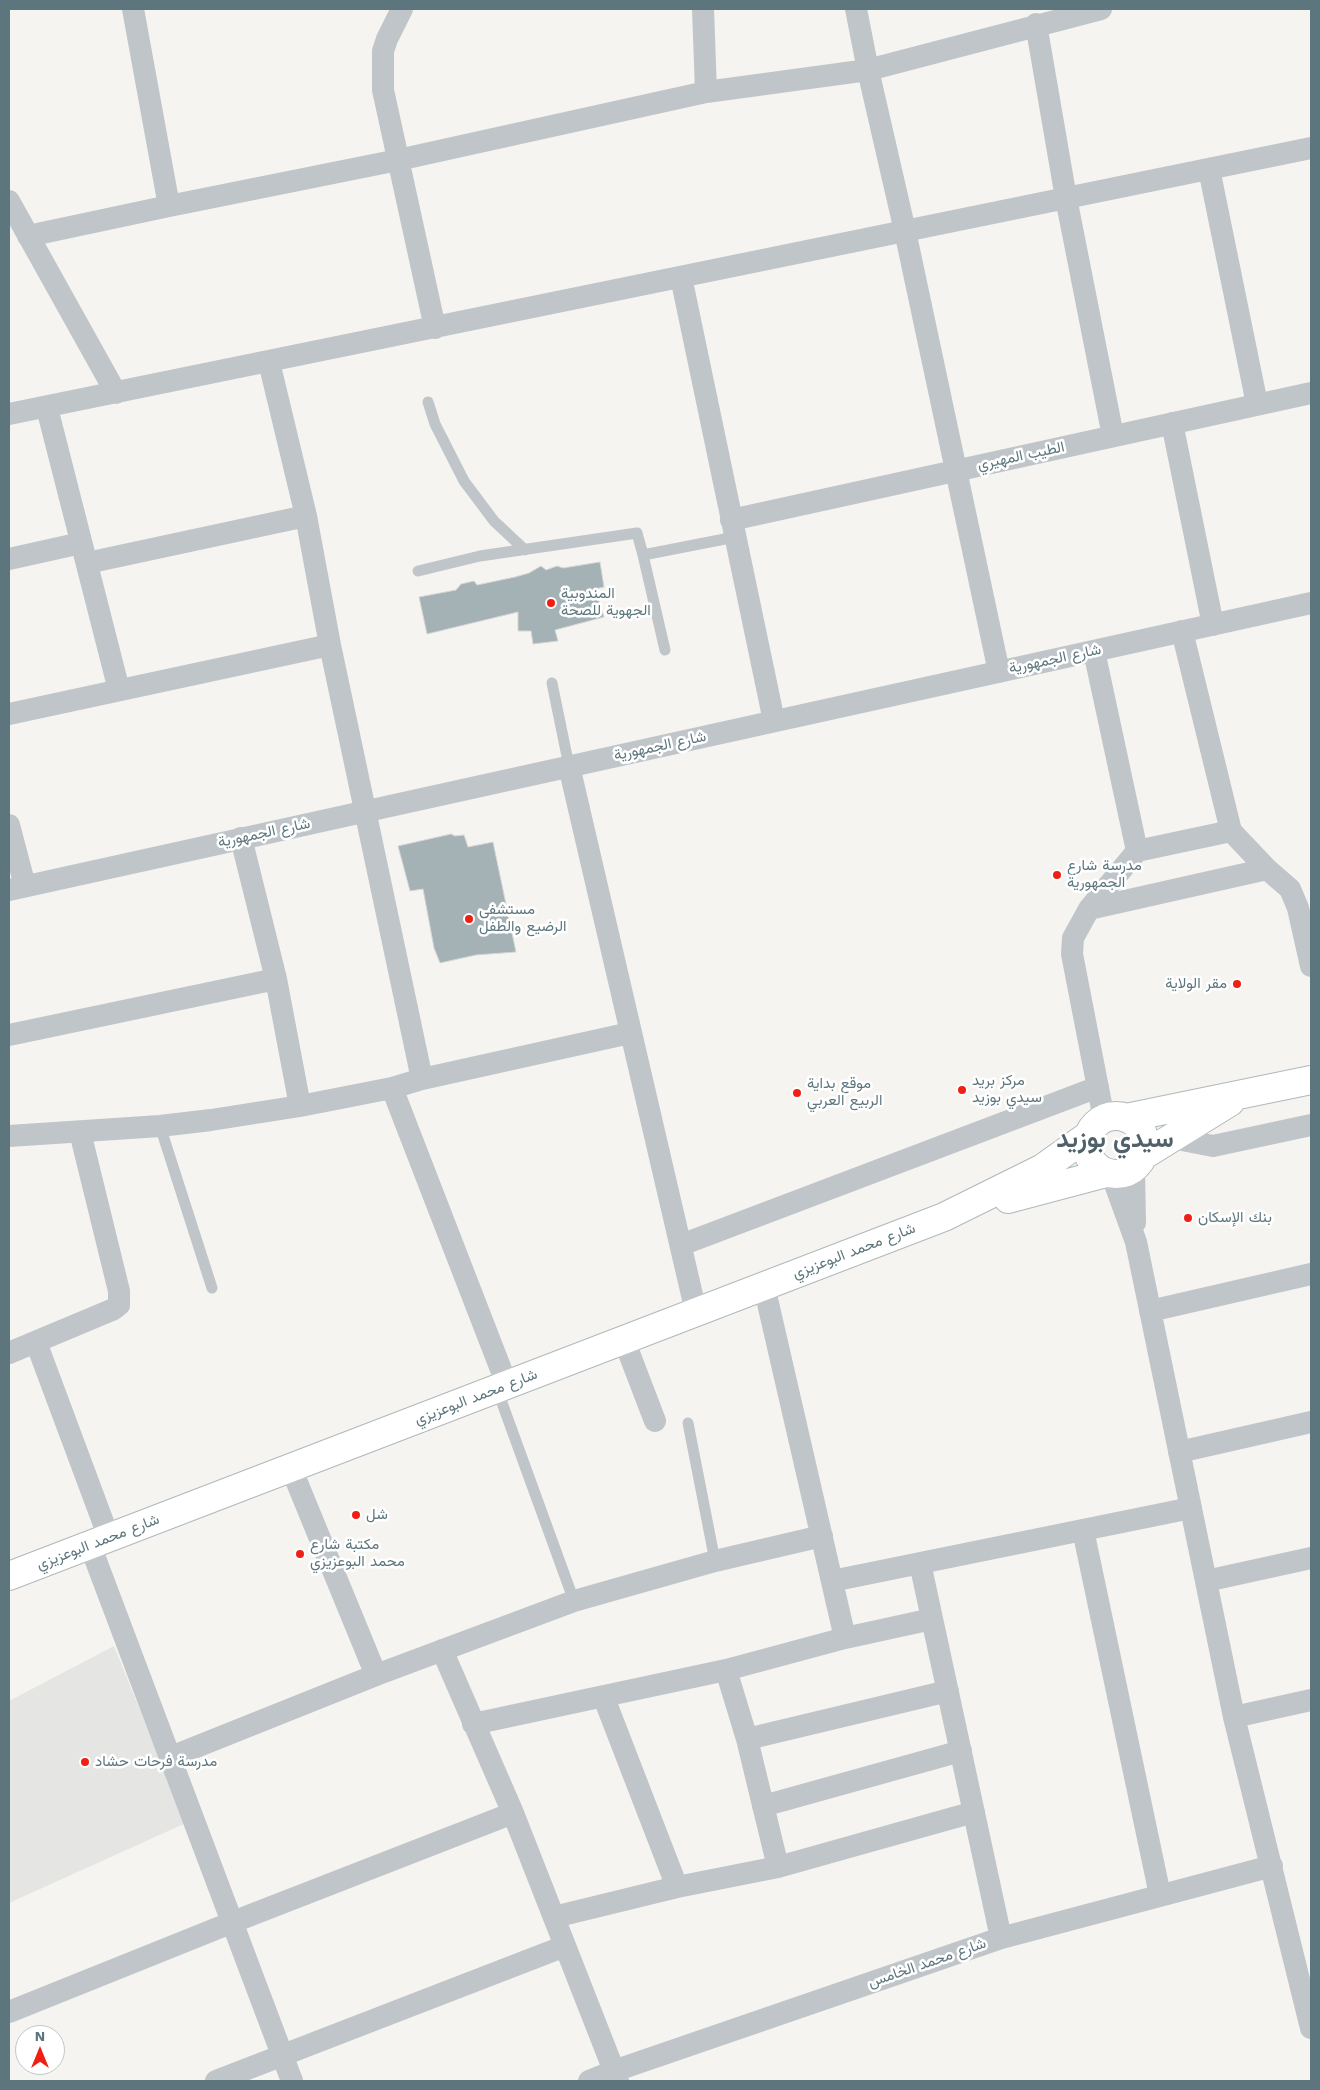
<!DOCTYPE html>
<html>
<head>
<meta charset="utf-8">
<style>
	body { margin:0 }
	#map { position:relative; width:1320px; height:2090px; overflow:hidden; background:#f5f4f0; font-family:"Work Sans",sans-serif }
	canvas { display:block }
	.frame { position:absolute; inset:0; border:10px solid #5d767e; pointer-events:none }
	.north { position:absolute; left:15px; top:2025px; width:50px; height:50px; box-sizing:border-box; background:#fff; border:1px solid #bec8cb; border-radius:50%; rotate:0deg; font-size:14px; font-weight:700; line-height:20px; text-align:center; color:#5d767e }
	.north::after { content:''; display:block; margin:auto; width:18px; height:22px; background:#f11e14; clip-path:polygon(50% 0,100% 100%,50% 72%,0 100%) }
</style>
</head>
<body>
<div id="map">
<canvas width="1320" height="2090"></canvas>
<div class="frame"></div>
<div class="north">N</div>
</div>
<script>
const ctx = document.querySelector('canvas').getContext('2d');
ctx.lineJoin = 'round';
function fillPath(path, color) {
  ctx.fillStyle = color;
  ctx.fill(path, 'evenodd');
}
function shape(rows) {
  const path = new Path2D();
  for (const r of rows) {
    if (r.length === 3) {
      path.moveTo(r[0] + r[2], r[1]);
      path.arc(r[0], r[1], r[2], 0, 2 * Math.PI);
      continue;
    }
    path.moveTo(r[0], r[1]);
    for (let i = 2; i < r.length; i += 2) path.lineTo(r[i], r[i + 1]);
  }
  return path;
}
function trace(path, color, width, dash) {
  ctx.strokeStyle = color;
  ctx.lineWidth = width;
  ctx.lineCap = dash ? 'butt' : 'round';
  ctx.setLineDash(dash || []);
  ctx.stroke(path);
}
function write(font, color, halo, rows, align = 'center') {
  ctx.font = font + ' "Work Sans",Vazirmatn,sans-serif';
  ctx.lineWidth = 5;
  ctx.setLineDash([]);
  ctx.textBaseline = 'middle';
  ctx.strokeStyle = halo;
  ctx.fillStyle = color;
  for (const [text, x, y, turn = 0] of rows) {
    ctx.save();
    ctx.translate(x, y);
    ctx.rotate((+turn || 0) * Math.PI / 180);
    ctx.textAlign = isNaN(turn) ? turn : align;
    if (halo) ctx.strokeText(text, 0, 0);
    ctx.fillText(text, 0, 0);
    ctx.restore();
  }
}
fillPath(shape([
	[114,1646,186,1823,9,1903,9,1701]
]), '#e5e6e4');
const building = shape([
	[600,562,604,587,595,589,604,617,555,630,558,641,533,644,531,631,518,631,518,612,427,634,419,597,456,590,461,584,474,581,477,585,515,577,529,573,541,566,546,570,557,566,563,568,600,562],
	[451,834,455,836,464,835,468,847,493,842,516,952,476,955,440,963,434,948,423,889,410,891,398,846,451,834]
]);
fillPath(building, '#a5b2b5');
trace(building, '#d6d6d3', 1);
const secondary = shape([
	[1116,1145,29],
	[1126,1118,1311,1080],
	[1144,1155,1230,1102],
	[1008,1199,1106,1173],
	[9,1576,944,1217,1043,1168,1089,1135]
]);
trace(secondary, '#afb8bb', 30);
trace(shape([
	[428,402,435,424,464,481,494,521,525,550],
	[643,555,665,650],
	[418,571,480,556,637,533,643,555,735,537],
	[552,683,569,766],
	[160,1126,212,1288],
	[497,1389,574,1601],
	[688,1423,715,1561]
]), '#bfc5c8', 11);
trace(shape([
	[133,9,169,206],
	[402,9,387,39,383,51,383,90,435,328],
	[703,9,706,92],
	[856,9,868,70,905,231,999,672],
	[1036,24,1066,198,1113,436],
	[1209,169,1257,404],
	[9,201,116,393],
	[28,236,169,206,398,160,706,92,868,70,1101,9],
	[681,277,774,721],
	[269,362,306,516,330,645,422,1079],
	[47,408,119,690],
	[9,414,1311,148],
	[1172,423,1213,625],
	[731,520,1311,393],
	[9,559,81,543],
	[87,563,306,516],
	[1182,631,1231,831,1267,869,1290,889,1298,908,1311,966],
	[1094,651,1137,851,1089,909,1073,938,1072,954,1104,1119],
	[9,714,330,645],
	[569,766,696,1312],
	[9,825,25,886],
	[241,838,276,979,300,1106],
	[1137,851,1231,831],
	[9,890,1311,603],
	[1089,909,1267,869],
	[9,1035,276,979],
	[392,1088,507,1385],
	[9,1136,160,1126,211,1120,300,1106,392,1088,422,1079,630,1033],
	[1172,1138,1213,1146,1311,1125],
	[1134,1168,1135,1223],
	[1111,1173,1136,1242,1234,1717,1311,2028],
	[681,1245,1098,1087],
	[764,1286,845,1638],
	[1150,1311,1311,1274],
	[624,1340,655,1421],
	[36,1342,109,1538],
	[9,1353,114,1309,119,1305,119,1291,80,1132],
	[1179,1452,1311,1422],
	[291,1468,376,1675],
	[1083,1530,1160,1895],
	[90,1545,292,2081],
	[920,1563,1001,1938],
	[832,1581,1191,1508],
	[1206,1581,1311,1558],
	[442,1650,513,1813,618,2081],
	[726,1670,747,1739,778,1867],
	[604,1698,677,1887],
	[1234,1717,1311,1700],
	[473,1724,726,1670,845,1638,932,1619],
	[747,1739,948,1691],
	[171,1757,376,1675,574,1601,715,1561,822,1536],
	[763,1806,961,1751],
	[554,1917,677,1887,778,1867,974,1812],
	[9,2012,233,1922,513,1813],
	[216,2081,565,1946],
	[589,2081,614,2071,1001,1938,1272,1866]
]), '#bfc5c8', 22);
trace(secondary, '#fff', 28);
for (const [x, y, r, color] of [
	[551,603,5,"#f11e14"],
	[1057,875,5,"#f11e14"],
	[469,919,5,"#f11e14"],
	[1237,984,5,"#f11e14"],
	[962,1090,5,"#f11e14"],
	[797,1093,5,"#f11e14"],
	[1188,1218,5,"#f11e14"],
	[356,1515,5,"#f11e14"],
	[300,1554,5,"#f11e14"],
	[85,1762,5,"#f11e14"]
]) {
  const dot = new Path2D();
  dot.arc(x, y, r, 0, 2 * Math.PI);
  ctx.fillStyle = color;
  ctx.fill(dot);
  trace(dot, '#fff', 2);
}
write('15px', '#5d767e', '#fff', [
	["الطيب المهيري",1021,456,-12],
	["شارع الجمهورية",1055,659,-12],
	["شارع الجمهورية",660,746,-12],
	["شارع الجمهورية",264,833,-12],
	["شارع محمد البوعزيزي",854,1251,-21],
	["شارع محمد البوعزيزي",476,1397,-21],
	["شارع محمد البوعزيزي",98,1542,-21],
	["شارع محمد الخامس",927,1963,-19]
]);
write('15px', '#5d767e', '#fff', [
	["المندوبية",561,594],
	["الجهوية للصحة",561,611],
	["مدرسة شارع",1067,866],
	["الجمهورية",1067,883],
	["مستشفى",479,910],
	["الرضيع والطفل",479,927],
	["مقر الولاية",1227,984,"right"],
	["مركز بريد",972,1081],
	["سيدي بوزيد",972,1098],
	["موقع بداية",807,1084],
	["الربيع العربي",807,1101],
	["بنك الإسكان",1198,1218],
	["شل",366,1515],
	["مكتبة شارع",310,1545],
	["محمد البوعزيزي",310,1562],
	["مدرسة فرحات حشاد",95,1762]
], 'left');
write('bold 25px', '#506269', '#fff', [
	["سيدي بوزيد",1115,1140]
]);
</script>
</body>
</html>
